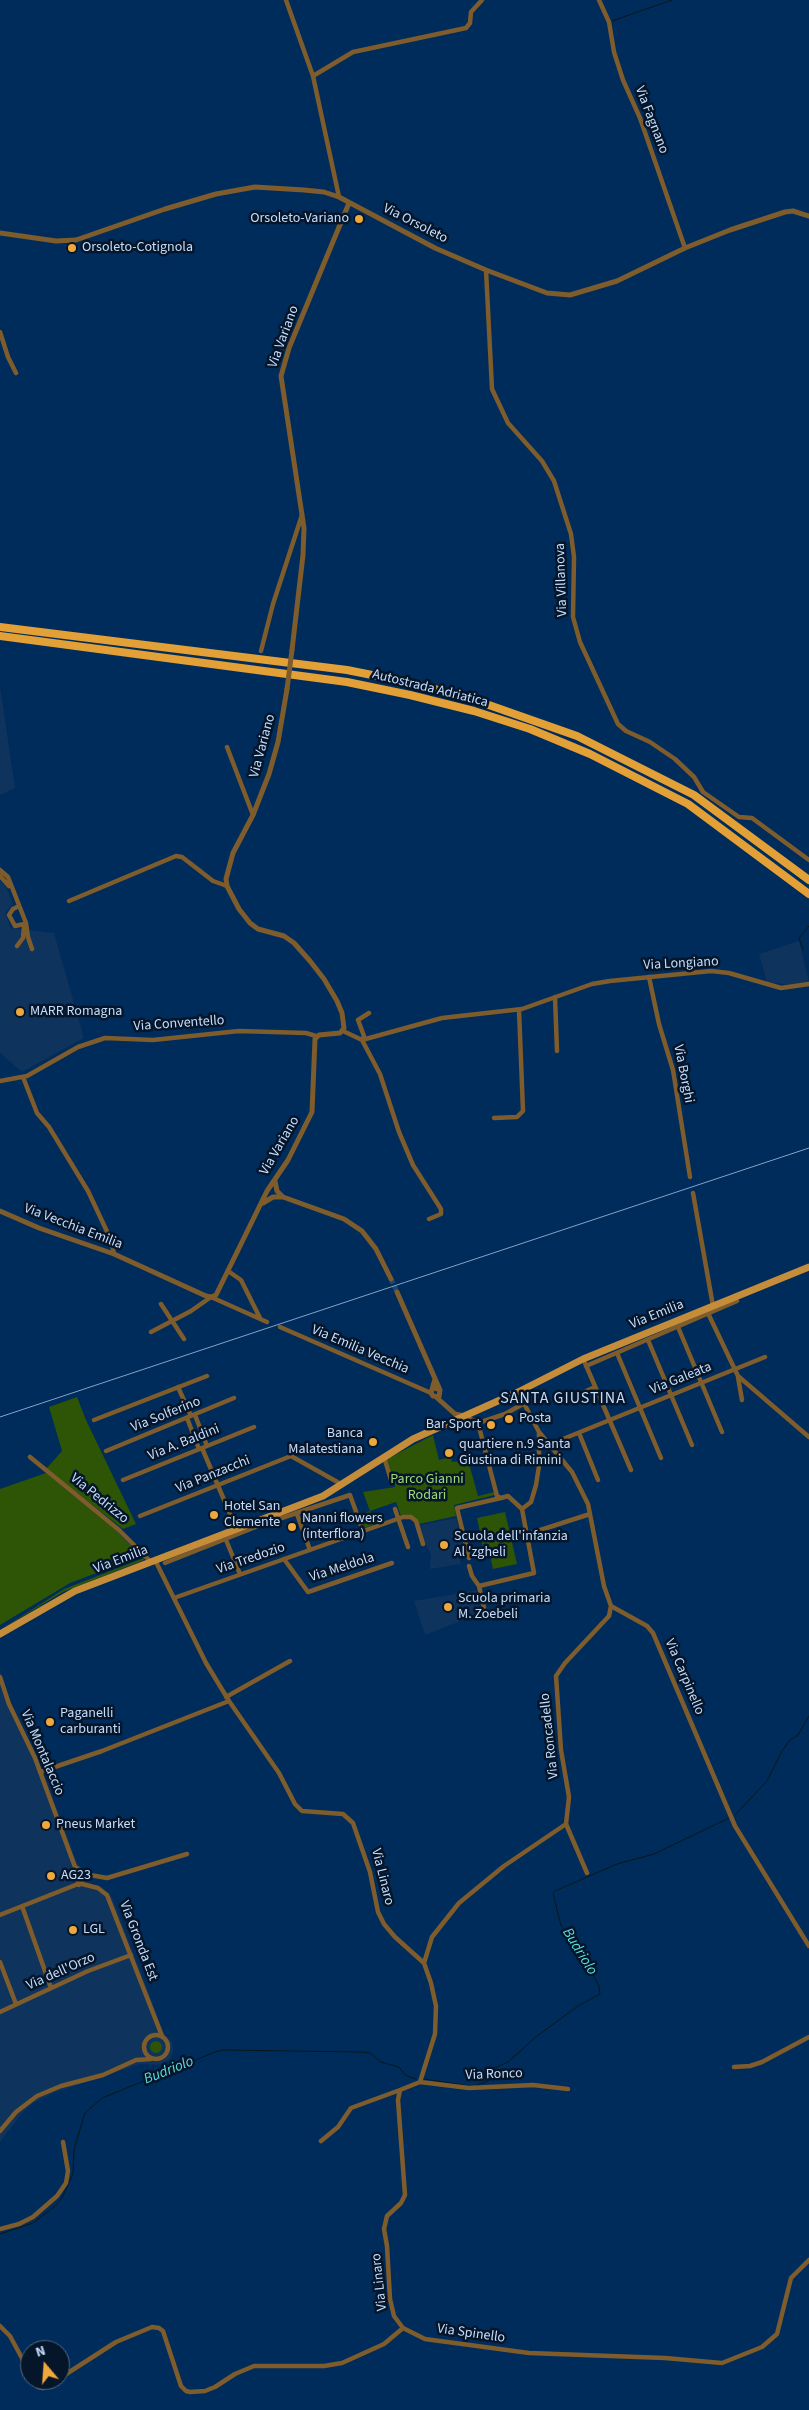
<!DOCTYPE html>
<html>
<head>
<meta charset="utf-8">
<style>
	body { margin:0 }
	#map { position:relative; width:809px; height:2410px; overflow:hidden; background:#002c5b; font-family:"Source Sans 3",sans-serif }
	canvas { display:block }
	.north { position:absolute; left:20px; top:2340px; width:50px; height:50px; box-sizing:border-box; background:#05152a; border:1px solid #52657e; border-radius:50%; rotate:342deg; font-size:14px; font-weight:700; line-height:20px; text-align:center; color:#c5ddfb }
	.north::after { content:''; display:block; margin:auto; width:18px; height:22px; background:#eea83c; clip-path:polygon(50% 0,100% 100%,50% 72%,0 100%) }
</style>
</head>
<body>
<div id="map">
<canvas width="809" height="2410"></canvas>
<div class="north">N</div>
</div>
<script>
const ctx = document.querySelector('canvas').getContext('2d');
ctx.lineJoin = 'round';
function fillPath(path, color) {
  ctx.fillStyle = color;
  ctx.fill(path, 'evenodd');
}
function shape(rows) {
  const path = new Path2D();
  for (const r of rows) {
    if (r.length === 3) {
      path.moveTo(r[0] + r[2], r[1]);
      path.arc(r[0], r[1], r[2], 0, 2 * Math.PI);
      continue;
    }
    path.moveTo(r[0], r[1]);
    for (let i = 2; i < r.length; i += 2) path.lineTo(r[i], r[i + 1]);
  }
  return path;
}
function trace(path, color, width, dash) {
  ctx.strokeStyle = color;
  ctx.lineWidth = width;
  ctx.lineCap = dash ? 'butt' : 'round';
  ctx.setLineDash(dash || []);
  ctx.stroke(path);
}
function write(font, color, halo, rows, align = 'center') {
  ctx.font = font + ' "Source Sans 3",sans-serif';
  ctx.lineWidth = 5;
  ctx.setLineDash([]);
  ctx.textBaseline = 'middle';
  ctx.strokeStyle = halo;
  ctx.fillStyle = color;
  for (const [text, x, y, turn = 0] of rows) {
    ctx.save();
    ctx.translate(x, y);
    ctx.rotate((+turn || 0) * Math.PI / 180);
    ctx.textAlign = isNaN(turn) ? turn : align;
    if (halo) ctx.strokeText(text, 0, 0);
    ctx.fillText(text, 0, 0);
    ctx.restore();
  }
}
fillPath(shape([
	[0,686,15,788,0,795],
	[0,881,6,887,13,904,5,913,11,928,54,933,84,1038,22,1072,0,1053],
	[799,941,809,982,790,985,767,982,759,954],
	[456,1518,464,1549,458,1550,461,1564,430,1569,431,1555,424,1541,420,1525],
	[477,1590,481,1613,425,1635,414,1601],
	[0,1671,13,1710,33,1747,83,1878,112,1897,164,2033,172,2042,173,2052,170,2059,160,2065,141,2064,56,2092,33,2103,23,2112,0,2142]
]), '#0e335c');
fillPath(shape([
	[77,1397,86,1420,136,1524,123,1529,46,1469,62,1451,49,1407],
	[433,1435,439,1460,451,1457,452,1462,468,1460,478,1496,494,1492,495,1495,454,1505,456,1516,419,1524,418,1521,401,1516,396,1502,370,1511,375,1524,365,1528,360,1515,370,1511,363,1492,395,1487,387,1459],
	[46,1473,117,1531,141,1556,70,1583,0,1625,0,1489],
	[505,1512,517,1564,493,1569,489,1552,484,1552,477,1518],
	[144,1558,144,1560,63,1592,0,1630,64,1589],
	[156,2047,6]
]), '#2d5505');
trace(shape([
	[612,21,672,0],
	[803,950,799,938,809,926],
	[735,1815,767,1781,782,1751,789,1741,798,1735,809,1716],
	[424,2079,470,2086],
	[477,2085,486,2082,492,2069,508,2062,537,2036,578,2006,600,1994,599,1986,573,1938,561,1926,553,1893,555,1891,617,1864,654,1854,729,1818],
	[0,2234,33,2223,54,2207,62,2198,73,2174,74,2149,85,2113,102,2098,215,2052,223,2050,361,2052,370,2053,381,2062,399,2067,405,2075,416,2079]
]), '#081919', 1);
trace(shape([
	[391,1279,397,1292]
]), '#1e4773', 5, [5, 2.5]);
trace(shape([
	[286,0,313,76,339,197],
	[599,0,609,22,614,52,623,80,640,118,685,248],
	[313,76,353,52,466,28,470,23,471,12,482,0],
	[486,270,492,389,508,423,542,461,554,481,571,534,574,557,573,617,580,642,618,724,626,731,650,742,675,759,694,777,703,792,739,817,752,818,809,860],
	[0,332,8,357,16,373],
	[261,651,273,604,302,515],
	[227,747,253,815],
	[0,870,8,877,26,923,28,937,32,949],
	[0,876,9,886],
	[69,901,176,856,182,857,213,881,227,886],
	[19,906,13,909,9,915,15,926,24,924],
	[17,946,23,938,24,926],
	[649,977,659,1024,673,1070,690,1177],
	[555,997,557,1051],
	[369,1013,358,1020,364,1036,362,1040,380,1074,399,1132,413,1165,441,1209,441,1214,429,1219],
	[343,1031,362,1040,442,1018,522,1009,592,984,610,981,711,971,729,973,781,988,809,984],
	[23,1077,37,1113,49,1127,88,1191,111,1240,114,1254],
	[0,1081,27,1076,78,1047,105,1038,153,1040,239,1031,306,1033,316,1036],
	[494,1118,517,1117,523,1111,519,1010],
	[693,1193,713,1306],
	[228,1271,241,1280,260,1318],
	[161,1304,184,1339],
	[706,1309,738,1376,809,1437],
	[280,1327,431,1393],
	[678,1327,722,1432],
	[151,1332,191,1311,211,1297,267,1322],
	[648,1340,692,1445],
	[617,1353,661,1458],
	[585,1363,631,1470],
	[586,1366,737,1301],
	[738,1377,742,1400],
	[178,1387,191,1416],
	[518,1392,539,1432,572,1472,588,1504,604,1586,611,1606,647,1626,653,1633,735,1826,809,1946],
	[575,1396,595,1387],
	[195,1415,207,1446],
	[465,1416,478,1423,505,1414,523,1404],
	[187,1418,199,1449],
	[94,1420,207,1376],
	[478,1423,497,1496,501,1498,508,1496,522,1509],
	[579,1433,598,1480],
	[563,1439,765,1357],
	[202,1448,236,1528],
	[106,1451,234,1398],
	[30,1457,119,1530,151,1562],
	[384,1457,392,1483],
	[123,1480,254,1427],
	[395,1509,408,1547],
	[522,1509,531,1502,536,1485,539,1466,539,1432],
	[297,1514,310,1550],
	[140,1516,291,1456,341,1484],
	[528,1534,590,1514],
	[226,1540,240,1574],
	[469,1558,457,1508,501,1498],
	[284,1559,308,1592,392,1563],
	[155,1560,206,1663,229,1701,279,1773,295,1804,302,1811,343,1814,353,1823,370,1872,378,1912,384,1924,395,1937,424,1963,431,1983,436,2006,435,2034,420,2082,400,2090,398,2100,405,2195,401,2203,387,2216,384,2229,387,2246,390,2299,394,2316,403,2328],
	[165,1563,258,1526,350,1495,363,1531],
	[469,1566,472,1576,479,1586],
	[174,1598,403,1517,411,1517,416,1521,423,1544],
	[484,1608,479,1586,534,1573,522,1509],
	[0,1677,9,1704,35,1758,75,1867,90,1875,107,1878,187,1854],
	[226,1697,290,1661],
	[40,1772,102,1751,229,1701],
	[566,1824,587,1873],
	[81,1880,82,1883,79,1885,78,1881,81,1880],
	[82,1884,98,1888,107,1895,162,2036],
	[22,1906,51,1988],
	[0,1915,78,1884],
	[0,1962,16,2004],
	[424,1963,432,1937,459,1903,504,1866,566,1824,569,1797,561,1750,556,1676,565,1663,609,1616,611,1606],
	[0,2012,88,1971,131,1955],
	[156,2047,12],
	[734,2067,750,2066,762,2062,809,2037],
	[420,2082,469,2088,533,2085,568,2089],
	[0,2131,16,2112,37,2096,61,2086,103,2075,136,2060,151,2059],
	[321,2141,338,2127,351,2108,400,2090],
	[0,2229,19,2224,33,2217,57,2196,66,2183,68,2171,63,2142],
	[0,2326,10,2336,30,2373],
	[403,2328,425,2339,529,2353,665,2358,722,2363,762,2347,777,2334,791,2278,809,2260],
	[60,2378,116,2342,152,2327,159,2328,163,2331,181,2386,186,2391,190,2392,205,2391,215,2387,235,2374,254,2366,324,2366,342,2363,384,2344,403,2328],
	[34,2380,38,2387,43,2388,57,2380]
]), '#7e5c2c', 4.5);
trace(shape([
	[0,233,56,241,76,240,165,209,216,194,255,187,304,190,324,192,339,197,435,248,486,270,547,293,570,295,617,281,685,248,730,230,785,212,793,211,809,216],
	[292,650,303,555,304,528,281,376,289,348,349,203],
	[283,1197,344,1219,362,1231,376,1249,391,1279],
	[263,1203,273,1197,283,1197,277,1191,275,1181],
	[0,1211,39,1228,114,1254,206,1296,211,1297,216,1295,267,1191,288,1160,312,1112,315,1039,319,1035,340,1033,344,1028,342,1013,337,1001,324,979,310,961,294,943,284,936,258,929,250,923,239,909,227,886,226,879,233,853,253,815,269,774,278,742,287,689],
	[397,1292,440,1390],
	[434,1388,440,1390,439,1397,433,1396,431,1393,435,1379],
	[436,1397,455,1414,465,1416]
]), '#7e5c2c', 5);
trace(shape([
	[0,1634,75,1591,323,1496,413,1439,518,1392,583,1359,809,1267]
]), '#c58d3a', 7);
trace(shape([
	[0,627,347,670,412,683,469,698,577,736,694,795,809,880],
	[0,636,347,682,410,695,474,711,530,729,590,754,688,804,809,894]
]), '#e3a037', 8);
trace(shape([
	[0,1417,809,1148]
]), '#85a3c7', 1);
trace(shape([
	[287,689,292,650]
]), '#7e5c2c', 5);
for (const [x, y, r, color] of [
	[359,219,5,"#eea83c"],
	[72,248,5,"#eea83c"],
	[20,1012,5,"#eea83c"],
	[509,1419,5,"#eea83c"],
	[491,1425,5,"#eea83c"],
	[373,1442,5,"#eea83c"],
	[449,1453,5,"#eea83c"],
	[214,1515,5,"#eea83c"],
	[292,1527,5,"#eea83c"],
	[444,1545,5,"#eea83c"],
	[448,1607,5,"#eea83c"],
	[50,1722,5,"#eea83c"],
	[46,1825,5,"#eea83c"],
	[51,1876,5,"#eea83c"],
	[73,1930,5,"#eea83c"]
]) {
  const dot = new Path2D();
  dot.arc(x, y, r, 0, 2 * Math.PI);
  ctx.fillStyle = color;
  ctx.fill(dot);
  trace(dot, '#05152a', 2);
}
write('14px', '#c5ddfb', '#05152a', [
	["Via Fagnano",651,120,69],
	["Via Orsoleto",415,224,27],
	["Via Variano",284,337,-70],
	["Via Villanova",562,580,-92],
	["Autostrada Adriatica",430,689,14],
	["Via Variano",263,746,-75],
	["Via Longiano",681,964,-3],
	["Via Conventello",179,1024,-4],
	["Via Borghi",683,1074,79],
	["Via Variano",280,1146,-60],
	["Via Vecchia Emilia",73,1227,21],
	["Via Emilia",657,1315,-22],
	["Via Emilia Vecchia",360,1350,23],
	["Via Galeata",681,1379,-22],
	["Via Solferino",166,1415,-22],
	["Via A. Baldini",184,1443,-22],
	["Via Panzacchi",213,1475,-22],
	["Via Pedrizzo",99,1499,39],
	["Via Tredozio",251,1559,-19],
	["Via Emilia",121,1560,-21],
	["Via Meldola",342,1568,-18],
	["Via Carpinello",684,1677,67],
	["Via Roncadello",550,1736,-96],
	["Via Montalaccio",42,1753,67],
	["Via Linaro",382,1877,76],
	["Via Gronda Est",138,1941,69],
	["Via dell'Orzo",61,1972,-24],
	["Via Ronco",494,2075,-2],
	["Via Linaro",380,2282,-96],
	["Via Spinello",471,2334,8]
]);
write('14px', '#c5ddfb', '#05152a', [
	["Orsoleto-Variano",349,219,"right"],
	["Orsoleto-Cotignola",82,248],
	["MARR Romagna",30,1012],
	["Posta",519,1419],
	["Bar Sport",481,1425,"right"],
	["Banca",363,1434,"right"],
	["Malatestiana",363,1450,"right"],
	["quartiere n.9 Santa",459,1445],
	["Giustina di Rimini",459,1461],
	["Hotel San",224,1507],
	["Clemente",224,1523],
	["Nanni flowers",302,1519],
	["(interflora)",302,1535],
	["Scuola dell'infanzia",454,1537],
	["Al 'zgheli",454,1553],
	["Scuola primaria",458,1599],
	["M. Zoebeli",458,1615],
	["Paganelli",60,1714],
	["carburanti",60,1730],
	["Pneus Market",56,1825],
	["AG23",61,1876],
	["LGL",83,1930]
], 'left');
write('14px', '#9eda76', '#05152a', [
	["Parco Gianni",427,1480],
	["Rodari",427,1496]
]);
write('italic 15px', '#59dfdd', '#05152a', [
	["Budriolo",579,1952,58],
	["Budriolo",169,2071,-22]
]);
ctx.letterSpacing = '1px';
write('16px', '#c5ddfb', '#05152a', [
	["SANTA GIUSTINA",563,1399]
]);
ctx.letterSpacing = '0px';
</script>
</body>
</html>
